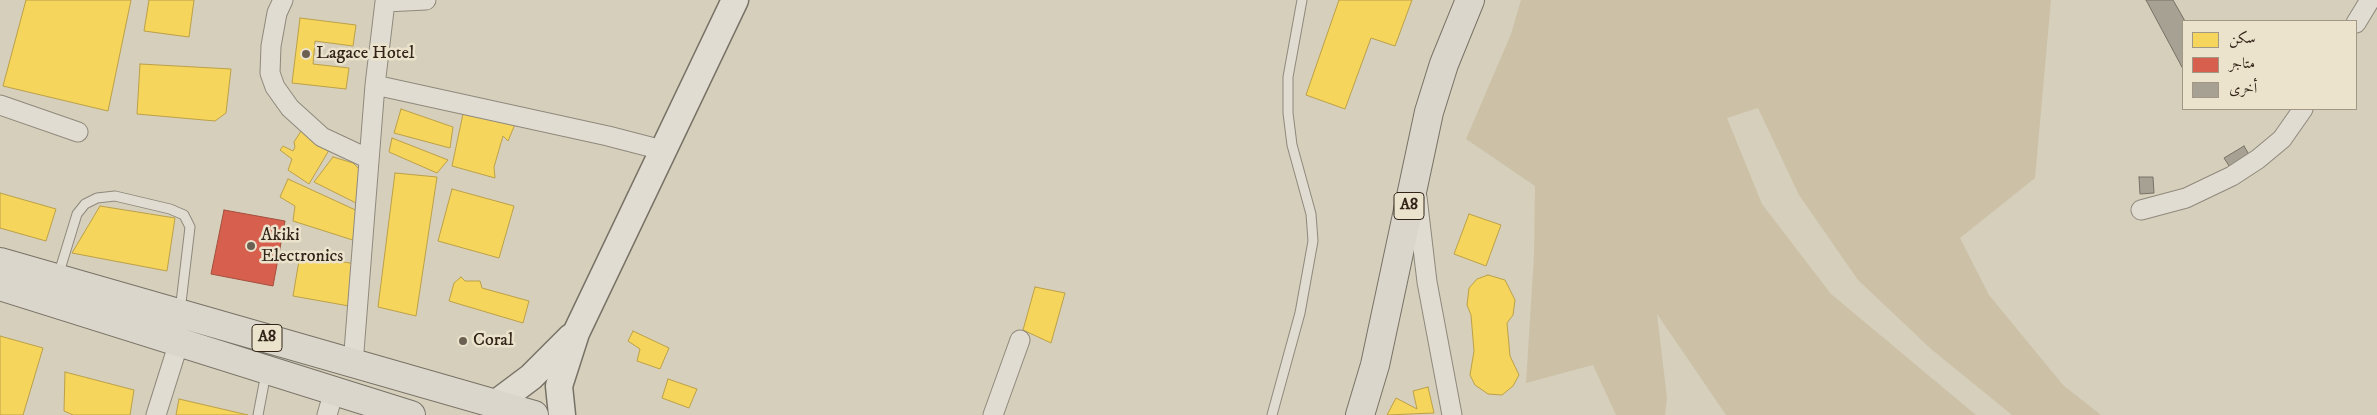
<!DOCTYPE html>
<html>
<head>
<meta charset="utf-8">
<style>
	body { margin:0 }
	#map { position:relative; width:2377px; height:415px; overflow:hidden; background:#d6cfbb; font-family:"IM FELL DW Pica",Amiri,serif }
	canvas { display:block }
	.legend { position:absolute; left:2182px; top:20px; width:175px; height:90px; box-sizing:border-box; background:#ece3cc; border:1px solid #a29784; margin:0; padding:6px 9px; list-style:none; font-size:15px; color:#322419 }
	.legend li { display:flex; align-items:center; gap:10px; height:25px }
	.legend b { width:25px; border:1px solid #a29784 }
</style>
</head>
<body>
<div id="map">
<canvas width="2377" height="415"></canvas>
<ul class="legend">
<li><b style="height:14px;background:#f6d55c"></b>سكن</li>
<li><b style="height:14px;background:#d6604d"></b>متاجر</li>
<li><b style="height:14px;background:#a7a194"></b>أخرى</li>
</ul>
</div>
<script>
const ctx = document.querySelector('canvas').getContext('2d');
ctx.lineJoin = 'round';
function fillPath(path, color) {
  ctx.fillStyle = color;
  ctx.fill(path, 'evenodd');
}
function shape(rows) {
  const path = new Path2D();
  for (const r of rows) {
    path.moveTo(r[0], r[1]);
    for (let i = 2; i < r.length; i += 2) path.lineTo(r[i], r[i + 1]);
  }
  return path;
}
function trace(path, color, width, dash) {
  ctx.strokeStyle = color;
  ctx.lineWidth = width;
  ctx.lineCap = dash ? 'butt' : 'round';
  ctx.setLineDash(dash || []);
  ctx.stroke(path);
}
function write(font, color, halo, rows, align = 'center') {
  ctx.font = font + ' "IM FELL DW Pica",serif';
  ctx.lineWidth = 5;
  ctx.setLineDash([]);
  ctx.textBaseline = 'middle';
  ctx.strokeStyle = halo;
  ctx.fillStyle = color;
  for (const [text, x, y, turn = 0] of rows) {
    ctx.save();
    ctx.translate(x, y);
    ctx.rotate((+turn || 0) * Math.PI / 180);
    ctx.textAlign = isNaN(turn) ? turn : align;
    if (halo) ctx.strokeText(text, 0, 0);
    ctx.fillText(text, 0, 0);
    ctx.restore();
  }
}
fillPath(shape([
	[1521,0,2051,0,2035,178,1960,238,1989,295,2063,385,2101,415,2012,415,1931,349,1858,280,1799,195,1758,108,1727,118,1762,204,1831,294,1976,415,1726,415,1657,314,1667,398,1665,415,1616,415,1593,365,1526,383,1534,256,1535,186,1466,139,1511,34]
]), '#ccc1a7');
const homes = shape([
	[26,0,131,0,108,111,3,86,26,0],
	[149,0,194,0,189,37,144,31,149,0],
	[1339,0,1412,0,1395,46,1371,38,1345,109,1306,95,1339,0],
	[300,18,356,25,353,46,315,41,313,64,349,68,346,89,292,83,300,18],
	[140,64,231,69,226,113,215,121,137,114,140,64],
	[401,109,453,127,450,148,394,133,401,109],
	[464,109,516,122,508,141,503,136,494,167,495,178,452,166,464,109],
	[303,128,332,145,309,184,288,170,292,159,280,150,283,146,293,151,295,147,294,142,303,128],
	[392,138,448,160,437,173,389,152,392,138],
	[333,157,353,163,360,170,360,205,314,182,333,157],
	[395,173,437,177,416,316,378,307,395,173],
	[288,179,362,213,359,242,293,221,295,206,280,197,288,179],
	[452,189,514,206,499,258,438,241,452,189],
	[0,193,56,209,46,241,0,228,0,193],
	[100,206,175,218,167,271,72,253,100,206],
	[1469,214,1501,225,1486,266,1454,254,1469,214],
	[300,255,356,264,349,306,293,296,300,255],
	[1488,275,1505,280,1515,300,1513,315,1507,323,1510,356,1519,375,1513,386,1502,395,1488,394,1475,385,1470,375,1474,351,1471,315,1467,305,1469,288,1477,279,1488,275],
	[461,277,465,281,480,281,482,288,529,301,523,323,449,301,454,283,461,277],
	[1035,287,1065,293,1051,343,1023,330,1035,287],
	[633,331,669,348,660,369,637,361,640,349,628,341,633,331],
	[0,336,43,348,23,415,0,415,0,336],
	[65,372,134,390,130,415,73,415,64,411,65,372],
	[668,379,697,389,689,408,662,398,668,379],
	[1428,387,1434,413,1387,415,1396,398,1417,409,1413,391,1428,387],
	[179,399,248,415,176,415,179,399]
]);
fillPath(homes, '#f6d55c');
trace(homes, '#bba048', 1);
const shops = shape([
	[224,210,285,221,273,286,211,274,224,210]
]);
fillPath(shops, '#d6604d');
trace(shops, '#a54e3d', 1);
const building = shape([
	[2146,0,2173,0,2185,21,2183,21,2183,69,2146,0],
	[2244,146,2251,158,2231,169,2224,158,2244,146],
	[2139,177,2153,177,2154,193,2140,194,2139,177]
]);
fillPath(building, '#a7a194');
trace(building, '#777266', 1);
const service = shape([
	[58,276,77,214,85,204,97,198,115,196,170,209,184,215,190,227,180,311],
	[258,415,266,373],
	[1272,415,1300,313,1313,241,1311,214,1292,145,1288,113,1288,77,1302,0]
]);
const minor = shape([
	[283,0,277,13,271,46,270,73,275,87,290,108,322,137,369,159],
	[2356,23,2370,0],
	[375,85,608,136,662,150],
	[0,105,78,132],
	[1417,197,1427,282,1452,415],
	[2141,210,2186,198,2232,176,2258,159,2282,139,2303,109],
	[353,364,375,85,385,2,426,0],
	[156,415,179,342],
	[327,415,334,391],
	[993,415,1020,340]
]);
const secondary = shape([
	[495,404,531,377,571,337],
	[562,415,559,386,576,333,735,0]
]);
const trunk = shape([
	[0,262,534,415],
	[0,286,411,415],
	[1360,415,1375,365,1429,112,1444,64,1470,0]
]);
trace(service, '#8e897c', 11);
trace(minor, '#8e897c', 21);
trace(secondary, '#777266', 29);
trace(trunk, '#777266', 30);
trace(service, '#e0dcd2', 9);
trace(minor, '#e0dcd2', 19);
trace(secondary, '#e0dcd2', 26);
trace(trunk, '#dad6cb', 28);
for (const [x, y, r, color] of [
	[306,54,5,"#6b6052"],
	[251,246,5,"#6b6052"],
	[463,341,5,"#6b6052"]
]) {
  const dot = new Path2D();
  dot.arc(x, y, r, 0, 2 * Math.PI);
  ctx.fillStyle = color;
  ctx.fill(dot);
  trace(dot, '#ece3cc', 2);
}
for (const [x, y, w] of [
	[1409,206,30],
	[267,338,30]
]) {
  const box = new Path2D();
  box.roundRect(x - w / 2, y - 13.5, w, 27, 4);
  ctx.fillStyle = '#ece3cc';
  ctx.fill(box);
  trace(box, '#322419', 1);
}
write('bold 16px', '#322419', null, [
	["A8",1409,206],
	["A8",267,338]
]);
write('18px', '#322419', '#ece3cc', [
	["Lagace Hotel",316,54],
	["Akiki",261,236],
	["Electronics",261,257],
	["Coral",473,341]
], 'left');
</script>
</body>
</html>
